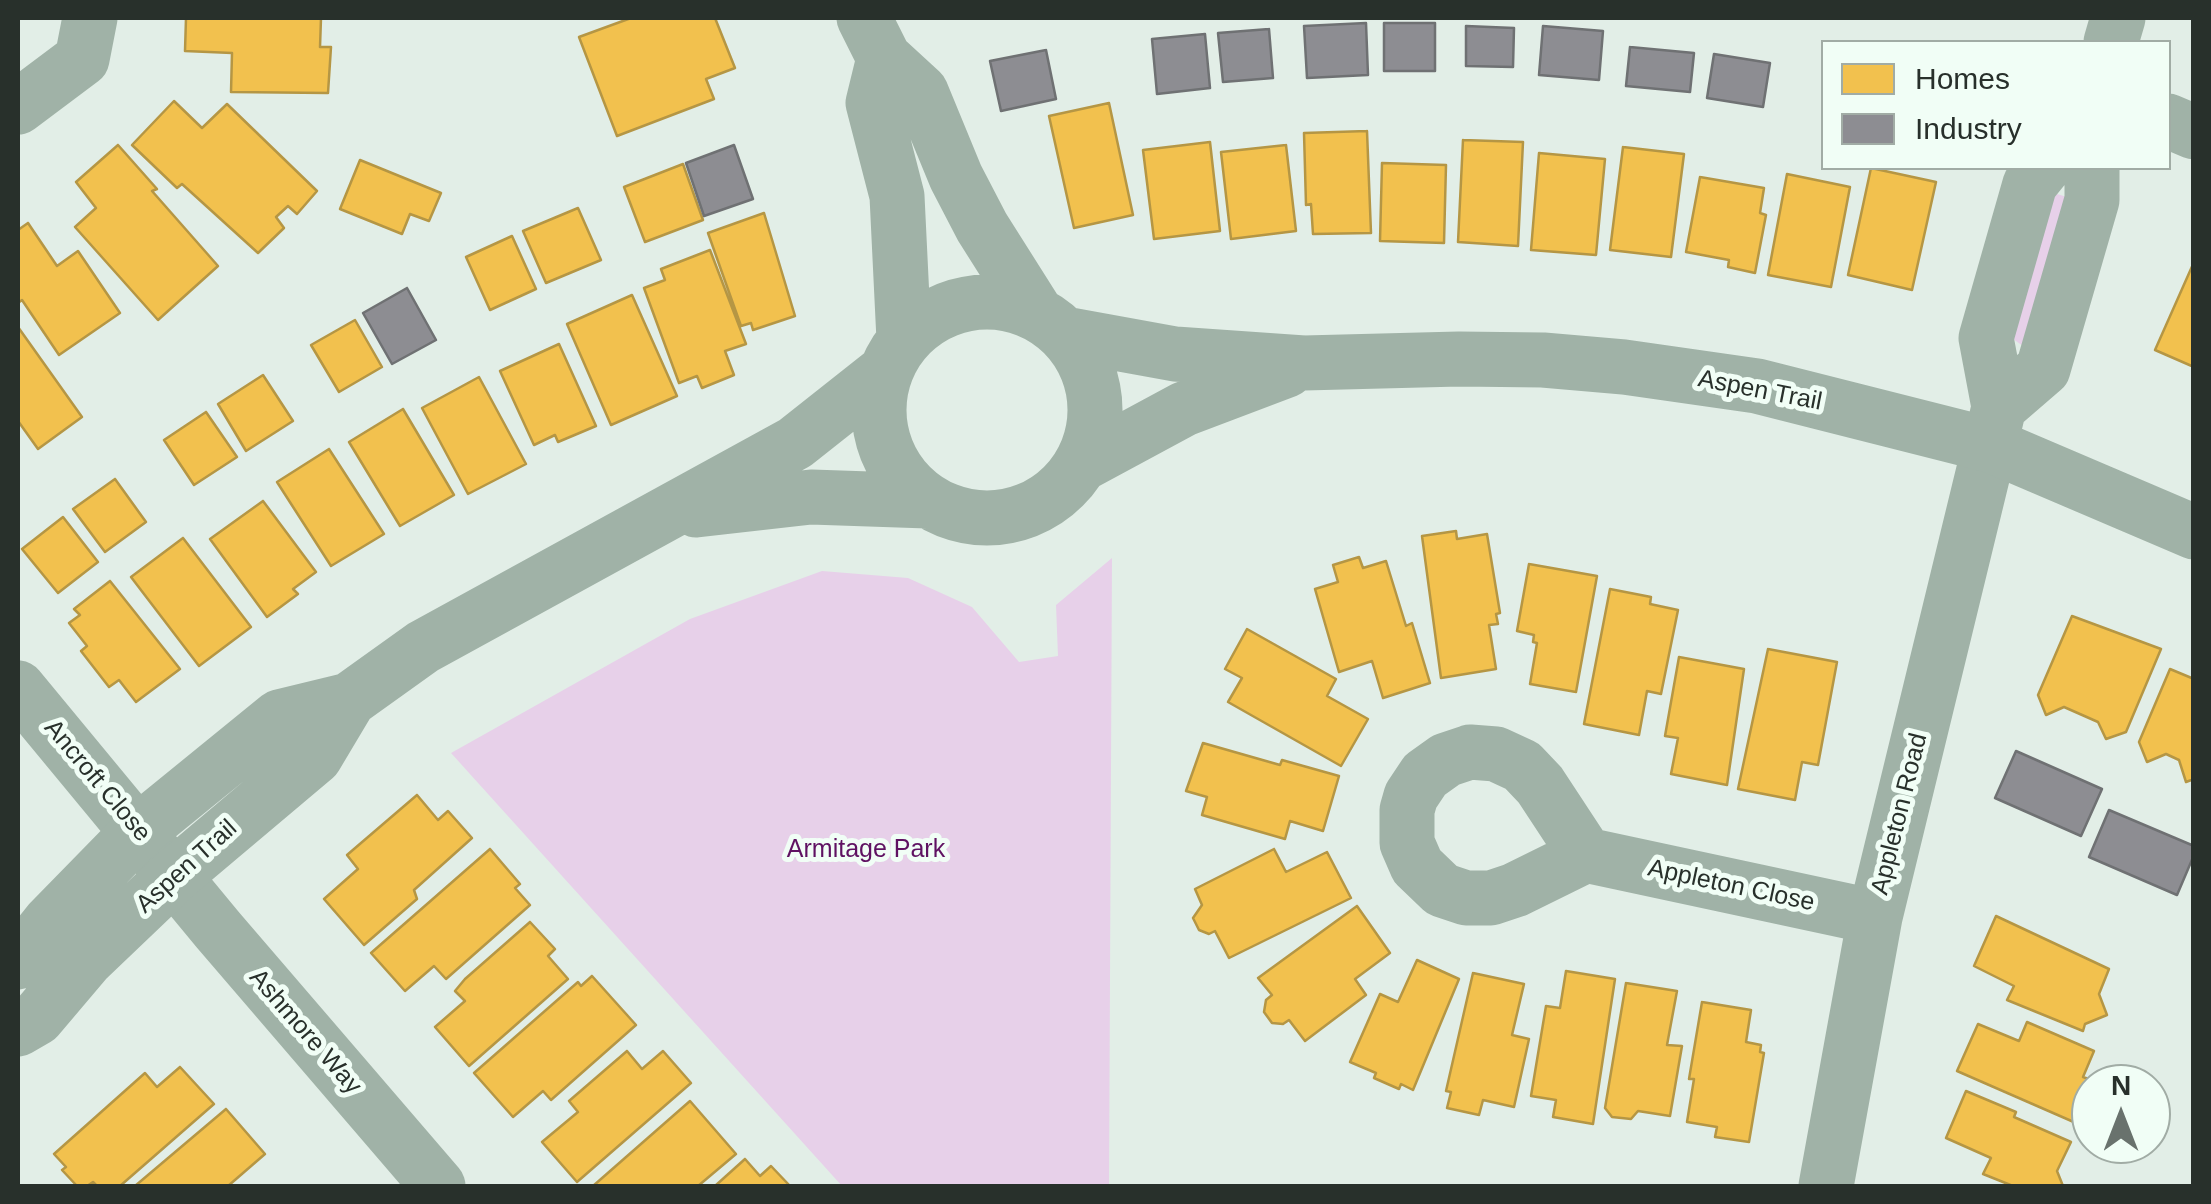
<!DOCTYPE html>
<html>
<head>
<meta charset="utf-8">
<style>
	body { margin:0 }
	#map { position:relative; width:2211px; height:1204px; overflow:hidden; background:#e2eee7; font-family:Helvetica,sans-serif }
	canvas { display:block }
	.frame { position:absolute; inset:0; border:20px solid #28302b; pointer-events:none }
	.legend { position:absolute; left:1821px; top:40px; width:350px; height:130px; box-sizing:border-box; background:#f1fef6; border:2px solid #a1aca5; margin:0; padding:12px 18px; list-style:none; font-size:30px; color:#28302b }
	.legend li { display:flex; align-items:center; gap:20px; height:50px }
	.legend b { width:50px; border:2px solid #a1aca5 }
	.north { position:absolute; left:2071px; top:1064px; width:100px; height:100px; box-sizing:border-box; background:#f1fef6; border:2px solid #a1aca5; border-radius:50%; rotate:0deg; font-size:28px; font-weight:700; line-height:40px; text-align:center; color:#28302b }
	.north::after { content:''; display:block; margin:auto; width:35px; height:45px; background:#69726d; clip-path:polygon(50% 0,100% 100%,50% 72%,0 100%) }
</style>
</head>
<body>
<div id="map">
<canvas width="2211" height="1204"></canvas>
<div class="frame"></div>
<ul class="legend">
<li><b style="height:28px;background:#f2c14e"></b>Homes</li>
<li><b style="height:28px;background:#8d8d92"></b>Industry</li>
</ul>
<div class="north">N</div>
</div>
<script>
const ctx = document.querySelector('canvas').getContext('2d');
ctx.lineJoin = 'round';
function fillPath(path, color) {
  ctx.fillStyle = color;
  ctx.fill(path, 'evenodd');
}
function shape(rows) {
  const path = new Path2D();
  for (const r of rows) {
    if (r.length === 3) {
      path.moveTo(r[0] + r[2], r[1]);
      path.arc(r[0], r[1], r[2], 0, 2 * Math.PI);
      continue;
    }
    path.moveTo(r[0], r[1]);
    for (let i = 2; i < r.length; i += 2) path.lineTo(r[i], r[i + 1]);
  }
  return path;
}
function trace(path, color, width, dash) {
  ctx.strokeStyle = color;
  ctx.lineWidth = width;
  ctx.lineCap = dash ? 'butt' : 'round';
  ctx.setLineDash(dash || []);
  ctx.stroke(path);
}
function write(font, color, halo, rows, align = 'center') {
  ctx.font = font + ' Helvetica,sans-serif';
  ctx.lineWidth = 10;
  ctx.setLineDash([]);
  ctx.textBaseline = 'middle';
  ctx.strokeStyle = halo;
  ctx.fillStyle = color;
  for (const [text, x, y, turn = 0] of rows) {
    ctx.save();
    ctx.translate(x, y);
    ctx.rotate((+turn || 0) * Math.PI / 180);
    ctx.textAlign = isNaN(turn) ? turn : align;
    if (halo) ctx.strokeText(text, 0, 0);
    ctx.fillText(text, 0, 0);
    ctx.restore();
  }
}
fillPath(shape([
	[2057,194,2067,197,2023,346,2013,339,2051,201],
	[1112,558,1109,1186,842,1186,451,753,690,619,822,571,908,578,972,607,1019,662,1058,656,1056,605]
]), '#e7d0e9');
const homes = shape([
	[186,18,321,18,320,47,331,47,328,93,231,92,232,53,185,51,186,18],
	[631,18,715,18,735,68,706,79,714,99,617,136,579,37,631,18],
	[174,101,202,128,227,104,317,191,297,214,288,206,276,217,284,228,258,253,182,184,177,188,132,145,174,101],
	[1109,103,1133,215,1074,228,1049,116,1109,103],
	[1367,131,1371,233,1313,234,1311,204,1306,205,1304,133,1367,131],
	[1463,140,1523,142,1518,246,1458,242,1463,140],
	[1210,142,1220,231,1154,239,1143,150,1210,142],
	[118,145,157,189,152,191,218,266,158,320,75,227,96,208,76,182,118,145],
	[1286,145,1296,231,1231,239,1221,152,1286,145],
	[1623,147,1684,154,1671,257,1610,250,1623,147],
	[1539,153,1605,159,1596,255,1531,250,1539,153],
	[360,160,441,193,429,221,410,214,402,234,340,209,360,160],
	[1382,163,1446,165,1444,243,1380,241,1382,163],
	[683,164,703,220,645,242,624,187,683,164],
	[1871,168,1936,182,1912,290,1848,275,1871,168],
	[1787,174,1850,187,1831,287,1768,275,1787,174],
	[1700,177,1764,188,1760,213,1766,215,1755,273,1728,267,1729,260,1686,252,1700,177],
	[578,208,601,260,546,283,523,231,578,208],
	[764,213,795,316,753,330,751,323,741,326,708,233,764,213],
	[28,223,57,266,78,251,120,313,59,355,22,300,18,303,18,230,28,223],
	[512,236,536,289,490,310,466,257,512,236],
	[710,250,746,344,725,351,734,375,702,388,697,376,679,383,644,288,665,280,661,269,710,250],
	[2194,262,2194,367,2155,350,2194,262],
	[632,295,677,396,611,425,567,324,632,295],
	[355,320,382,367,339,392,311,345,355,320],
	[18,327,82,417,38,449,18,421,18,327],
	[559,344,596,426,558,442,555,435,534,445,500,371,559,344],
	[263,375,293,421,246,451,218,404,263,375],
	[479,377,526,464,468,494,422,408,479,377],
	[403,409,454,495,400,526,349,442,403,409],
	[206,412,237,457,194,485,164,440,206,412],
	[329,449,384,534,331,566,277,482,329,449],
	[115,479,146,522,105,552,73,509,115,479],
	[263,501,316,572,293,589,298,594,267,617,210,539,263,501],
	[63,517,98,562,58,593,22,549,63,517],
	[1456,531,1457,539,1487,534,1500,613,1496,614,1498,624,1489,625,1496,669,1441,678,1422,536,1456,531],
	[183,538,251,627,199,666,131,577,183,538],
	[1359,557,1363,568,1386,561,1406,626,1412,623,1430,683,1383,698,1372,661,1339,672,1315,589,1338,582,1333,565,1359,557],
	[1529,564,1597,576,1576,692,1530,684,1537,643,1533,642,1534,635,1517,631,1529,564],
	[110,581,180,669,136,702,119,680,109,687,81,651,87,646,69,623,80,615,74,609,110,581],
	[1610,589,1651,597,1650,604,1678,610,1661,694,1647,691,1639,735,1584,724,1610,589],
	[2072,616,2161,649,2126,732,2106,739,2098,722,2064,707,2046,715,2038,695,2072,616],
	[1247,629,1336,679,1327,696,1368,719,1341,766,1228,702,1242,678,1225,669,1247,629],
	[1768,649,1837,662,1818,765,1802,762,1795,800,1738,789,1768,649],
	[1679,657,1744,669,1727,785,1671,774,1678,738,1665,736,1679,657],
	[2170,669,2194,679,2194,779,2186,782,2179,760,2166,754,2147,762,2139,742,2170,669],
	[1203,743,1280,765,1282,760,1339,776,1323,831,1290,821,1285,839,1202,815,1207,797,1186,791,1203,743],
	[417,795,438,820,448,811,472,838,414,890,417,899,364,945,324,899,358,869,347,855,417,795],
	[490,849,520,884,515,888,530,905,446,979,434,966,405,991,371,953,490,849],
	[1274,849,1286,872,1327,852,1351,898,1229,958,1215,931,1209,934,1199,930,1193,918,1202,905,1195,889,1274,849],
	[1357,906,1390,953,1355,979,1366,995,1305,1041,1289,1020,1283,1024,1272,1023,1264,1012,1266,1000,1272,995,1258,978,1357,906],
	[1996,916,2109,969,2099,994,2107,1015,2085,1024,2083,1031,2007,1000,2014,986,1974,966,1996,916],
	[530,922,555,949,548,956,568,979,469,1066,435,1027,465,1001,455,991,465,979,530,922],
	[1417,960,1459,979,1413,1090,1401,1084,1399,1089,1374,1078,1376,1073,1350,1062,1380,994,1398,1002,1417,960],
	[1566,971,1615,979,1593,1124,1553,1117,1556,1100,1531,1096,1546,1006,1560,1008,1566,971],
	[1473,973,1524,984,1512,1035,1529,1039,1514,1107,1483,1100,1479,1115,1447,1108,1451,1092,1446,1091,1473,973],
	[592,976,636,1025,551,1100,543,1091,513,1117,474,1073,578,982,581,986,592,976],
	[1626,983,1677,991,1667,1045,1682,1046,1670,1116,1638,1111,1631,1119,1612,1117,1605,1108,1626,983],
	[1702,1002,1751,1010,1746,1042,1761,1045,1760,1052,1764,1053,1749,1142,1715,1137,1717,1127,1687,1122,1694,1079,1689,1079,1702,1002],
	[2027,1022,2094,1051,2083,1077,2094,1081,2076,1123,1957,1071,1978,1024,2019,1041,2027,1022],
	[627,1051,642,1069,663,1051,691,1083,577,1182,542,1142,578,1112,569,1101,627,1051],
	[180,1067,214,1104,120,1186,97,1186,93,1182,87,1186,77,1186,62,1170,66,1167,54,1154,145,1073,157,1087,180,1067],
	[1966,1091,2016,1112,2014,1117,2071,1142,2057,1171,2063,1186,2013,1186,1983,1174,1991,1158,1946,1138,1966,1091],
	[690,1101,736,1154,698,1186,593,1186,690,1101],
	[226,1109,265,1154,228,1186,135,1186,226,1109],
	[745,1159,760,1176,771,1166,790,1186,715,1186,745,1159]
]);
fillPath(homes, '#f2c14e');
trace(homes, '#b59644', 2.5);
const industry = shape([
	[1366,23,1368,75,1307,78,1304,26,1366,23],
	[1384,23,1435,23,1435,71,1384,71,1384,23],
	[1466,26,1514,28,1513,67,1466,66,1466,26],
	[1543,26,1603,31,1599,80,1539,75,1543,26],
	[1269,29,1273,78,1223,82,1218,33,1269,29],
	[1205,34,1210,88,1157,94,1152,39,1205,34],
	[1630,47,1694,53,1690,92,1626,86,1630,47],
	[1046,50,1056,99,1001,111,990,61,1046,50],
	[1714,54,1770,63,1763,107,1707,98,1714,54],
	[734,145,753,199,704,216,686,163,734,145],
	[407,288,436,340,392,364,363,313,407,288],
	[2016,751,2102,789,2081,836,1995,798,2016,751],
	[2109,810,2194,846,2194,855,2177,895,2089,857,2109,810]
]);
fillPath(industry, '#8d8d92');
trace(industry, '#6f7173', 2.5);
trace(shape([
	[18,107,82,59,90,18],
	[2168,121,2194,132],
	[18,688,218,930,438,1186],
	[1470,752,1496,754,1522,766,1540,785,1586,855,1515,890,1491,898,1466,898,1442,890,1417,866,1407,843,1407,810,1411,796,1425,775,1446,760,1470,752],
	[1586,855,1875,917],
	[1826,1186,1875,917,1990,445]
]), '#a0b2a7', 55);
trace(shape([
	[864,18,884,58,921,92,956,177,982,227,1037,314],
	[2111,42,2118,18],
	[884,58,873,103,897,196,904,340],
	[987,410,108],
	[1065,334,1175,354,1304,363,1459,359,1543,360,1624,367,1757,386,1990,445,2194,532],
	[1999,407,2043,369,2092,200,2092,168],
	[1990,445,1999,407,1986,338,2030,184,2043,168],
	[1082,464,1184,409,1287,370],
	[696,510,811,497,928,501],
	[18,962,50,922,139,831,279,717,349,700,423,647,795,443,886,371],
	[18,1029,37,1018,87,959,175,875,315,757,349,700]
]), '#a0b2a7', 55);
write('25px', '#28302b', '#f1fef6', [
	["Aspen Trail",1760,391,11],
	["Ancroft Close",97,781,50],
	["Appleton Road",1900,814,-76],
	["Aspen Trail",187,867,-42],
	["Appleton Close",1731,886,12],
	["Ashmore Way",305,1032,49]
]);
write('25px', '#5f1262', '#f1fef6', [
	["Armitage Park",866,850]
]);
</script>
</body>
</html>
